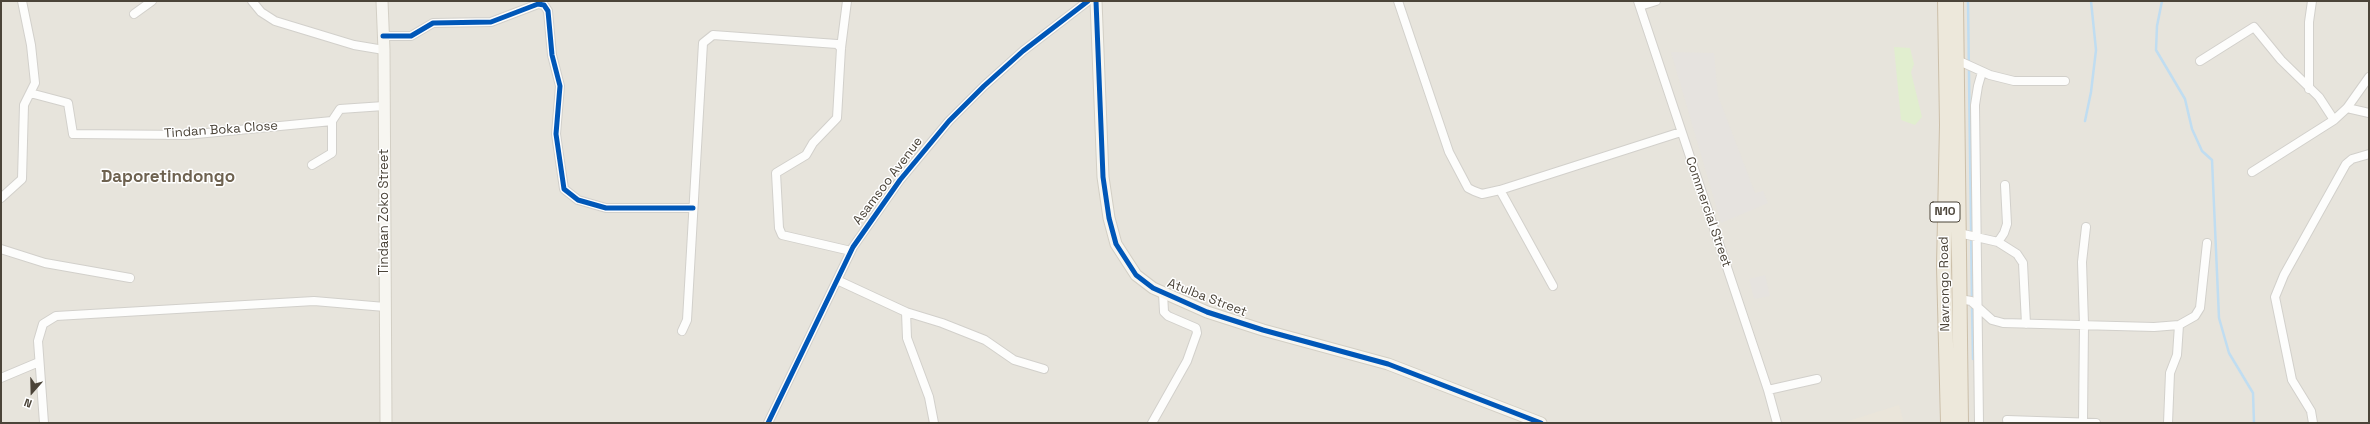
<!DOCTYPE html>
<html>
<head>
<meta charset="utf-8">
<style>
	body { margin:0 }
	#map { position:relative; width:2370px; height:424px; overflow:hidden; background:#f4f2ee; font-family:"Space Grotesk",sans-serif }
	canvas { display:block }
	.frame { position:absolute; inset:0; border:2px solid #4b4439; pointer-events:none }
	.north { position:absolute; left:12px; top:372px; width:40px; height:40px; -webkit-text-stroke:3px #fff; paint-order:stroke; rotate:200deg; font-size:11px; font-weight:700; line-height:16px; text-align:center; color:#4b4439 }
	.north::after { content:''; display:block; margin:auto; width:14px; height:18px; background:#4b4439; clip-path:polygon(50% 0,100% 100%,50% 72%,0 100%) }
</style>
</head>
<body>
<div id="map">
<canvas width="2370" height="424"></canvas>
<div class="frame"></div>
<div class="north">N</div>
</div>
<script>
const ctx = document.querySelector('canvas').getContext('2d');
ctx.lineJoin = 'round';
function fillPath(path, color) {
  ctx.fillStyle = color;
  ctx.fill(path, 'evenodd');
}
function shape(rows) {
  const path = new Path2D();
  for (const r of rows) {
    path.moveTo(r[0], r[1]);
    for (let i = 2; i < r.length; i += 2) path.lineTo(r[i], r[i + 1]);
  }
  return path;
}
function trace(path, color, width, dash) {
  ctx.strokeStyle = color;
  ctx.lineWidth = width;
  ctx.lineCap = dash ? 'butt' : 'round';
  ctx.setLineDash(dash || []);
  ctx.stroke(path);
}
function write(font, color, halo, rows, align = 'center') {
  ctx.font = font + ' "Space Grotesk",sans-serif';
  ctx.lineWidth = 3;
  ctx.setLineDash([]);
  ctx.textBaseline = 'middle';
  ctx.strokeStyle = halo;
  ctx.fillStyle = color;
  for (const [text, x, y, turn = 0] of rows) {
    ctx.save();
    ctx.translate(x, y);
    ctx.rotate((+turn || 0) * Math.PI / 180);
    ctx.textAlign = isNaN(turn) ? turn : align;
    if (halo) ctx.strokeText(text, 0, 0);
    ctx.fillText(text, 0, 0);
    ctx.restore();
  }
}
fillPath(shape([
	[1,1,2369,1,2369,423,1,423]
]), '#e7e4dc');
fillPath(shape([
	[1899,405,1904,423,1842,423]
]), '#eae5da');
fillPath(shape([
	[1894,47,1910,48,1914,64,1911,72,1922,117,1915,125,1901,120]
]), '#e1eecf');
fillPath(shape([
	[1671,52,1714,53,1718,96,1755,193,1763,191,1768,203,1721,223],
	[1765,275,1770,296,1754,299,1749,279]
]), '#e6e3df');
trace(shape([
	[1968,1,1972,300],
	[2162,1,2157,26,2156,50,2185,99,2192,129,2202,151,2212,160,2219,318,2229,353,2253,393,2254,423],
	[2085,121,2091,92,2096,50,2091,1],
	[1972,305,1973,359]
]), '#c0ddf1', 2.5);
const street = shape([
	[252,1,261,12,275,21,354,45,384,50],
	[847,1,841,48,837,118,813,143,806,155,776,173,779,228,782,235,851,251],
	[1398,1,1449,152,1468,188,1474,191,1482,194,1500,190,1681,132],
	[1638,1,1768,390,1777,423],
	[1640,6,1656,1],
	[134,14,152,1],
	[383,36,411,36,433,23,491,22,538,4,544,5,548,11,552,55,560,86,556,134,564,189,578,200,606,208,693,208],
	[1957,60,1990,75,2014,81,2065,81],
	[2200,61,2254,27,2281,60,2319,97,2334,120],
	[2309,89,2309,22,2312,1],
	[30,93,68,103,73,134,186,135,332,121,340,109,384,106],
	[2347,108,2369,113],
	[312,165,332,153,332,121],
	[2252,172,2334,120,2347,108,2369,77],
	[1500,190,1553,286],
	[1,198,22,179,24,105,35,83,31,45,22,1],
	[1959,233,1998,242,2017,254,2023,263,2026,324],
	[1998,242,2004,233,2007,224,2005,185],
	[1,249,45,263,130,278],
	[837,280,906,312,942,323,985,340,1014,360,1044,369],
	[1960,299,1971,301,1992,320,2003,323,2154,327,2179,325,2195,316,2200,308,2207,243],
	[906,312,907,338,929,397,934,423],
	[682,331,687,320,703,43,713,35,837,44,841,48],
	[1,378,39,362],
	[1768,390,1817,379],
	[2007,420,2096,423],
	[2083,422,2084,324,2082,262,2086,227],
	[44,423,38,341,43,324,56,316,314,301,385,307],
	[768,423,853,247,900,180,949,121,984,86,1023,51,1088,1],
	[1152,423,1187,361,1197,333,1196,328,1168,316,1164,312,1163,293],
	[1979,423,1975,105,1978,86,1982,72],
	[2168,423,2170,373,2177,355,2179,325],
	[2313,423,2311,411,2292,380,2275,297,2284,275,2346,164,2352,159,2369,154]
]);
const secondary = shape([
	[382,1,384,50,386,423],
	[1096,1,1103,177,1109,218,1116,244,1136,275,1153,288,1207,312,1263,330,1388,364,1541,423]
]);
const highway = shape([
	[1945,1,1947,125,1944,266,1948,423],
	[1956,1,1961,423]
]);
trace(street, '#d2d0cb', 10);
trace(secondary, '#d3cfc5', 13);
trace(highway, '#ccbfa9', 16);
trace(street, '#fdfdfc', 8);
trace(secondary, '#f7f6f1', 11);
trace(highway, '#ede8db', 14);
trace(shape([
	[1096,1,1103,177,1109,218,1116,244,1136,275,1153,288,1207,312,1263,330,1388,364,1541,423],
	[383,36,411,36,433,23,491,22,538,4,544,5,548,11,552,55,560,86,556,134,564,189,578,200,606,208,693,208],
	[768,423,853,247,900,180,949,121,984,86,1023,51,1088,1]
]), '#0057b8', 5);
for (const [x, y, w] of [
	[1945,212,30]
]) {
  const box = new Path2D();
  box.roundRect(x - w / 2, y - 10, w, 20, 3);
  ctx.fillStyle = '#fff';
  ctx.fill(box);
  trace(box, '#4b4439', 1);
}
write('bold 12px', '#4b4439', null, [
	["N10",1945,212]
]);
write('13px', '#4b4439', '#fff', [
	["Tindan Boka Close",221,130,-4],
	["Asamsoo Avenue",888,181,-53],
	["Tindaan Zoko Street",384,212,-90],
	["Commercial Street",1708,212,71],
	["Navrongo Road",1945,284,-91],
	["Atulba Street",1207,298,21]
]);
write('bold 17px', '#6e6250', '#fff', [
	["Daporetindongo",168,177]
]);
</script>
</body>
</html>
